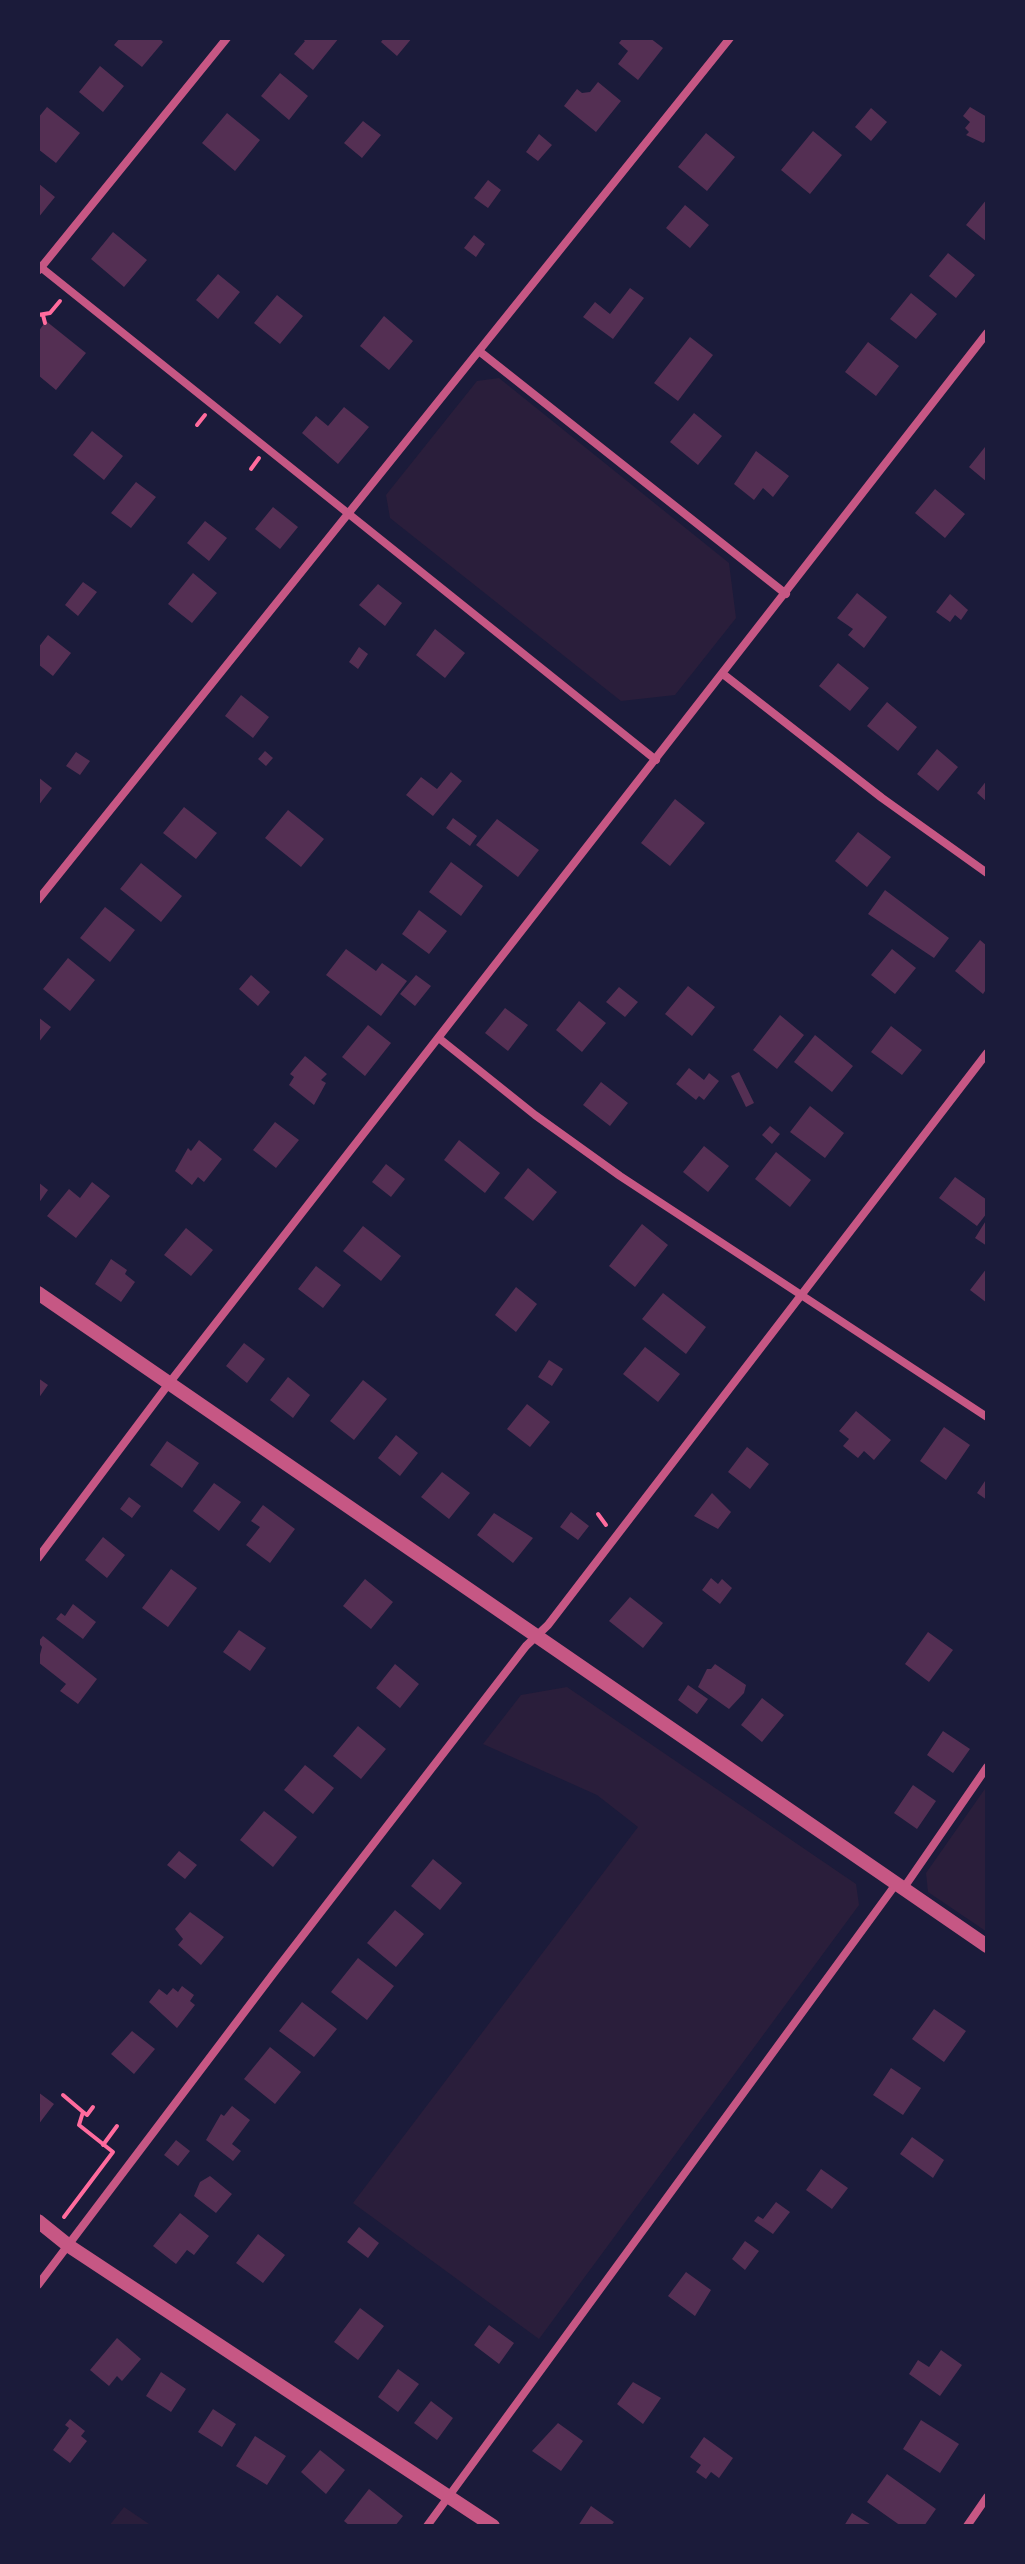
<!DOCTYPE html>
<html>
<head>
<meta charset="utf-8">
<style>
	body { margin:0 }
	#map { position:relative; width:1025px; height:2564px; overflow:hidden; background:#1b1b3a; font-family:"Alegreya Sans",sans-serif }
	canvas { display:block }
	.frame { position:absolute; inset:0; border:40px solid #1b1b3a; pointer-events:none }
</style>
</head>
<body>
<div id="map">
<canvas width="1025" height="2564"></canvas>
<div class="frame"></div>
</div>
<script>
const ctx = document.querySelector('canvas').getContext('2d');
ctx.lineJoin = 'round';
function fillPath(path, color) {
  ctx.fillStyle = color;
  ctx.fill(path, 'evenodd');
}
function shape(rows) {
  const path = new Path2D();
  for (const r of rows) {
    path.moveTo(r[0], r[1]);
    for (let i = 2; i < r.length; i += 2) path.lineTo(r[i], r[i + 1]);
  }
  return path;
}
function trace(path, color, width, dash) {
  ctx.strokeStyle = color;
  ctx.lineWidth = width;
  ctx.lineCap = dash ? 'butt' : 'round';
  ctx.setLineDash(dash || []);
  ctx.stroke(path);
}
fillPath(shape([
	[499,378,729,563,736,618,675,695,621,701,390,518,386,495,477,381],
	[567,1687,856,1884,859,1905,539,2339,353,2203,638,1827,597,1795,483,1744,521,1695],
	[987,1786,987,1932,928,1892,926,1873],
	[124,2507,152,2526,109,2526]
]), '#2a1e3b');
fillPath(shape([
	[120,38,159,38,163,42,142,67,114,45],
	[301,38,339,38,313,70,294,54,305,41],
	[384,38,412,38,397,56,381,42],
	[623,38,650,38,663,48,638,80,618,64,628,51,619,43],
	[100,66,124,86,103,112,79,92],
	[280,73,308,96,289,120,261,96],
	[598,82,621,101,596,132,564,106,577,89,582,93,590,92],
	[47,107,80,133,56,163,38,149,38,118],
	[970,107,987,117,987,139,983,143,966,135,969,132,965,128,970,122,963,116],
	[871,108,887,122,871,141,855,127],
	[227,113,260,140,235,171,202,143],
	[363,121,381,135,362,158,344,143],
	[813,131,842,155,810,194,781,170],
	[706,133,735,157,707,191,678,167],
	[539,134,552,145,538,161,526,152],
	[488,180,501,190,488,208,474,198],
	[38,183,55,197,38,218],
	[987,199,987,242,966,225],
	[685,205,709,225,690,248,666,228],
	[113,232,147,260,124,287,91,259],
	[474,235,485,244,476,257,464,248],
	[948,253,975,275,956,298,929,276],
	[218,274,240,292,218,319,196,300],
	[630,288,644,298,613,339,583,317,595,302,610,314],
	[911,293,937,314,916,339,890,319],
	[277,295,303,316,280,344,254,323],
	[384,316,413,341,389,370,360,346],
	[46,321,86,353,56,390,38,375,38,332],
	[690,337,713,355,678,401,654,383],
	[868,342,899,366,876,396,845,372],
	[344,407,369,427,338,464,302,433,316,416,328,426],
	[694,413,722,436,698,465,670,442],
	[92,431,123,456,104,480,73,455],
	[985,447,987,449,987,482,969,467],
	[756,451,789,476,773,497,763,488,754,500,734,484],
	[136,482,156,497,131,528,111,513],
	[935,489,965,514,945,538,915,513],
	[273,507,298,527,280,549,255,529],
	[205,521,227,538,209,561,187,543],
	[193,573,217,593,192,623,168,604],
	[83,582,97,592,78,616,65,605],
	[378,584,402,603,385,626,359,605],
	[857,593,887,617,864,648,848,635,853,629,837,618],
	[950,594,968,610,961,620,955,615,950,622,936,612],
	[435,629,465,653,445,678,416,655],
	[48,635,71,653,53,676,38,664,38,648],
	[359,647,368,654,358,669,349,662],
	[838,663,869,688,850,711,819,686],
	[241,695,269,717,253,738,225,716],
	[887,702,917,727,898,751,867,726],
	[937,749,958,767,938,791,917,774],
	[265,751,273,758,266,766,258,759],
	[76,752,90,761,80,775,66,766],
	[451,772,462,781,433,816,406,795,421,777,437,789],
	[38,777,52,788,38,806],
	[987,780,987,802,977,793],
	[675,799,705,823,670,866,641,843],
	[184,807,217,833,196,859,163,833],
	[288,810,324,839,301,867,265,838],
	[453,818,477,836,470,846,446,828],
	[497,819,539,850,518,877,476,845],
	[858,832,891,857,867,887,835,861],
	[451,862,483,886,461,916,429,892],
	[141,863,182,896,161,922,120,889],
	[885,890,949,938,934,958,868,914],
	[105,907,135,930,110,962,80,938],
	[419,910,447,931,429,954,402,934],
	[980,940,987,946,987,988,983,994,955,971],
	[346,949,376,971,382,963,407,981,381,1016,326,975],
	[892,949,916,968,895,994,871,975],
	[68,958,95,980,70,1011,43,989],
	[251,975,270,992,258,1006,239,989],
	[416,975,431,986,415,1006,400,994],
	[688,986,715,1007,692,1036,665,1014],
	[619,987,638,1002,625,1017,606,1002],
	[579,1001,606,1023,582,1052,556,1030],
	[505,1008,528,1025,508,1051,485,1033],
	[780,1015,804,1035,777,1069,753,1050],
	[38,1017,51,1027,38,1043],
	[368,1025,391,1043,365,1076,342,1057],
	[891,1026,922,1050,902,1075,871,1052],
	[815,1035,853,1066,832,1092,794,1062],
	[305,1056,327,1074,321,1080,326,1083,314,1105,289,1085,294,1077,290,1074],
	[689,1068,704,1080,709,1073,719,1081,704,1100,699,1096,696,1100,676,1084],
	[739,1072,754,1103,746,1107,731,1076],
	[601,1082,628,1103,610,1126,583,1105],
	[810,1106,844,1133,825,1158,790,1132],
	[275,1122,299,1140,276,1168,253,1150],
	[770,1126,780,1134,772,1144,762,1135],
	[199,1140,222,1159,204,1182,198,1177,192,1185,175,1171,188,1148,191,1151],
	[459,1140,500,1173,485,1193,444,1160],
	[704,1146,729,1166,708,1192,683,1172],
	[776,1152,811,1180,790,1207,755,1179],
	[386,1164,405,1179,391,1197,372,1182],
	[528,1168,557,1192,533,1221,504,1198],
	[955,1177,987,1200,987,1213,977,1226,939,1198],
	[38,1182,48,1190,38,1204],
	[92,1182,110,1196,76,1238,47,1216,69,1189,80,1198],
	[987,1219,987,1246,975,1238],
	[642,1224,668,1245,635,1287,609,1266],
	[363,1226,401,1256,381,1281,343,1251],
	[186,1228,213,1250,191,1276,164,1255],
	[111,1259,127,1270,125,1274,135,1282,121,1302,95,1284],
	[316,1266,341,1285,323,1308,298,1289],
	[987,1268,987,1303,970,1290],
	[516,1287,537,1304,516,1332,495,1315],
	[663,1293,706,1327,686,1354,642,1319],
	[244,1343,265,1359,247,1383,226,1366],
	[645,1347,680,1374,658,1402,623,1374],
	[549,1360,563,1369,552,1386,538,1377],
	[288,1377,310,1395,293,1418,270,1400],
	[38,1378,48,1385,38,1399],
	[363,1380,387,1399,354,1440,330,1421],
	[527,1404,550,1422,530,1447,507,1429],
	[856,1411,891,1440,874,1460,864,1451,858,1458,843,1446,849,1439,839,1431],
	[944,1427,970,1445,946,1480,920,1461],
	[396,1435,418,1453,400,1476,378,1458],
	[167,1441,199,1463,182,1488,150,1465],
	[747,1447,769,1464,750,1489,728,1472],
	[442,1472,470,1493,449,1519,421,1497],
	[987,1478,987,1500,977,1493],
	[214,1483,241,1502,219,1531,193,1511],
	[712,1493,731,1512,718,1529,694,1516],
	[129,1497,141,1506,132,1518,120,1509],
	[263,1505,295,1529,270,1563,246,1545,260,1527,251,1521],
	[571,1512,589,1526,578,1540,560,1527],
	[494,1513,533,1538,513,1563,477,1535],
	[103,1537,125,1555,107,1578,85,1560],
	[171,1569,197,1588,168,1627,142,1608],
	[711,1578,718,1584,722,1579,732,1588,720,1604,702,1590],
	[365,1579,393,1602,371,1629,343,1606],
	[630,1597,663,1623,643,1648,609,1621],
	[73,1604,96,1622,83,1639,56,1619,61,1613,65,1616],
	[239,1630,266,1648,250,1671,223,1652],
	[928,1632,953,1650,929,1682,905,1664],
	[43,1636,97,1679,78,1704,60,1691,66,1684,38,1662,42,1647,38,1642],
	[395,1664,419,1684,400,1708,376,1688],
	[715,1664,746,1685,744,1693,729,1709,698,1687,707,1669,711,1669],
	[688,1685,708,1699,697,1714,678,1700],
	[762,1698,784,1715,762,1742,741,1725],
	[358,1726,386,1749,361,1779,333,1756],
	[943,1731,970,1749,953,1773,927,1755],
	[305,1765,334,1788,313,1814,284,1790],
	[913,1785,936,1801,917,1829,894,1813],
	[264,1811,297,1837,273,1867,240,1840],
	[179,1851,197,1865,185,1879,167,1865],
	[433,1859,462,1883,440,1910,411,1886],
	[395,1910,424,1934,396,1967,367,1943],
	[190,1912,224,1937,201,1965,178,1945,183,1939,175,1929],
	[358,1958,394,1986,367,2020,331,1992],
	[182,1986,194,1995,190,2001,195,2005,177,2028,149,2002,159,1989,167,1995,173,1988,178,1992],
	[302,2002,337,2029,314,2057,279,2031],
	[934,2009,966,2031,944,2062,912,2039],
	[132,2031,155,2049,134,2074,111,2054],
	[270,2047,301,2072,275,2104,244,2079],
	[891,2068,921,2088,903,2115,873,2095],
	[38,2092,54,2104,38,2125],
	[232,2106,250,2120,232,2144,241,2151,233,2161,206,2140,221,2114,224,2116],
	[912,2137,944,2160,933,2178,900,2154],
	[176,2140,190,2151,178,2166,164,2155],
	[821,2169,848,2188,832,2209,806,2190],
	[210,2176,232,2194,216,2213,194,2196,200,2182],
	[776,2202,790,2212,773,2234,754,2221,758,2216,763,2219],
	[180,2213,209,2236,194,2255,187,2250,176,2264,153,2246],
	[359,2227,379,2243,368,2258,347,2242],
	[258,2234,285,2255,263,2283,236,2263],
	[745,2241,759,2251,745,2270,732,2259],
	[686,2272,711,2290,695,2316,668,2296],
	[360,2308,384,2326,358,2360,334,2342],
	[489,2325,514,2343,499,2364,474,2345],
	[117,2338,141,2359,122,2381,117,2376,109,2386,90,2370],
	[941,2350,962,2365,940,2396,909,2374,918,2360,929,2367],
	[398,2369,419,2384,398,2412,378,2397],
	[161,2372,186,2389,171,2412,146,2396],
	[633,2382,661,2398,643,2424,617,2404],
	[431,2401,453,2418,437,2440,414,2423],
	[213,2409,236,2424,222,2447,198,2432],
	[70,2419,85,2431,81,2436,87,2441,70,2463,53,2450,69,2428,65,2425],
	[921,2420,959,2444,940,2473,903,2449],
	[558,2423,583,2441,561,2471,532,2451],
	[255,2436,286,2456,267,2485,236,2466],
	[704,2437,733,2458,719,2478,711,2472,706,2479,696,2472,701,2465,690,2457],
	[320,2450,345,2470,326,2494,301,2472],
	[887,2474,936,2509,924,2526,901,2526,867,2502],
	[369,2489,403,2516,395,2526,350,2526,344,2521],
	[591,2506,614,2522,611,2526,578,2526],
	[852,2513,873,2526,844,2526]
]), '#542f53');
trace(shape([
	[38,315,50,313,60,301],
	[43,315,45,323],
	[197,425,205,415],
	[251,469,259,458],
	[598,1514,606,1525],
	[63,2095,83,2112,79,2125,113,2152,64,2217],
	[83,2112,87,2115,93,2107],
	[103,2145,117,2126]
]), '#ff6b9d', 4);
trace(shape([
	[38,265,656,760],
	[39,270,227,38],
	[479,351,786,594],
	[723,674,882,798,987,873],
	[38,900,730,38],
	[440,1039,535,1115,620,1176,987,1417],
	[38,1558,170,1382,987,333],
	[903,1889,987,1767],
	[38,2285,273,1974,526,1646,548,1625,987,1053],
	[427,2526,896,1884],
	[967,2526,987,2497]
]), '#c65784', 8);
trace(shape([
	[38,1293,987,1946],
	[38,2221,69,2246,493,2526]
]), '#c65784', 14);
</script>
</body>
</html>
